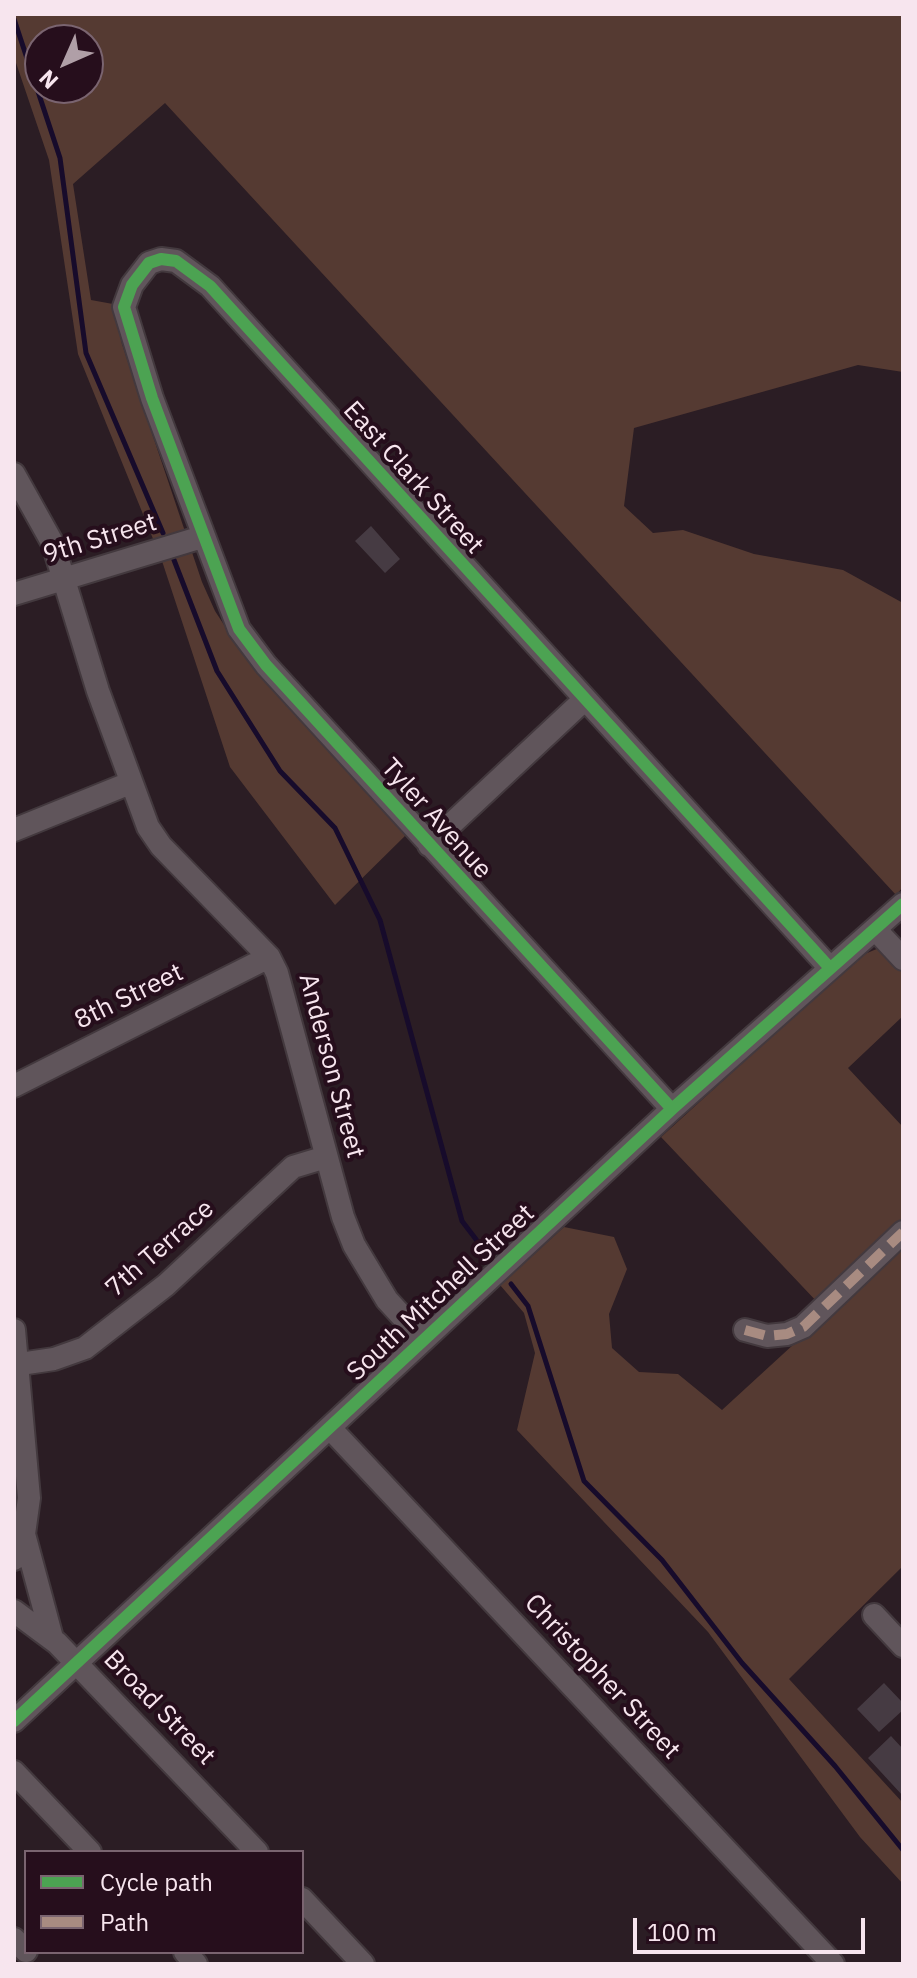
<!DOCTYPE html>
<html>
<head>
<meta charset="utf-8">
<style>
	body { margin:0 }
	#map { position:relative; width:917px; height:1978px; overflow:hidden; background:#2b1d24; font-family:"IBM Plex Sans",sans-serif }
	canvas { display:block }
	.frame { position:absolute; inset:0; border:16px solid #f7e5ee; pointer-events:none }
	.legend { position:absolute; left:24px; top:1850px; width:280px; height:104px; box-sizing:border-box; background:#260e1c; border:2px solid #7a6470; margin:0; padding:10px 14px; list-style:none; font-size:24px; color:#f7e5ee }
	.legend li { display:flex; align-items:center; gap:16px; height:40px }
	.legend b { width:40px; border:2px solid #7a6470 }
	.north { position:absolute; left:24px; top:24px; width:80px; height:80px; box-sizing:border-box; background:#260e1c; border:2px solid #7a6470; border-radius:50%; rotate:225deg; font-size:22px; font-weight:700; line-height:32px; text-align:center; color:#f7e5ee }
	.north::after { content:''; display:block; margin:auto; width:28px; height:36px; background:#b09fa7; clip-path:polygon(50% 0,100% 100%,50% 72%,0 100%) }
	.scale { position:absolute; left:633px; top:1918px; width:232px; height:36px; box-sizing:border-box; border:4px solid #f7e5ee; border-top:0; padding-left:10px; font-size:24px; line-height:28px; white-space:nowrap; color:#f7e5ee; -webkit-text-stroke:6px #260e1c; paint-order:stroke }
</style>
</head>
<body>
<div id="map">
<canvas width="917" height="1978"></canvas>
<div class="frame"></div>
<ul class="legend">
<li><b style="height:10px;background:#4ca352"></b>Cycle path</li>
<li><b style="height:10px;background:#a88b81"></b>Path</li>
</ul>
<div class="north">N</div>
<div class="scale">100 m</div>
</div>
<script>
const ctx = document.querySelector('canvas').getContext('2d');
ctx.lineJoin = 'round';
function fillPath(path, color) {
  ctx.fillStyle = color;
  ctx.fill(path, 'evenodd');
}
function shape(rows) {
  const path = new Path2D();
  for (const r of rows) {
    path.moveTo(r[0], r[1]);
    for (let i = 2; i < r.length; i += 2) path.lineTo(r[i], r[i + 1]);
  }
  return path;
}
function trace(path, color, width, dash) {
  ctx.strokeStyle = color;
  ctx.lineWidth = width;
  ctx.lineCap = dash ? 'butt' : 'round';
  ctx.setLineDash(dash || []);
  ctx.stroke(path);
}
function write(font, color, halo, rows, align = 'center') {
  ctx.font = font + ' "IBM Plex Sans",sans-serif';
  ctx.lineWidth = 8;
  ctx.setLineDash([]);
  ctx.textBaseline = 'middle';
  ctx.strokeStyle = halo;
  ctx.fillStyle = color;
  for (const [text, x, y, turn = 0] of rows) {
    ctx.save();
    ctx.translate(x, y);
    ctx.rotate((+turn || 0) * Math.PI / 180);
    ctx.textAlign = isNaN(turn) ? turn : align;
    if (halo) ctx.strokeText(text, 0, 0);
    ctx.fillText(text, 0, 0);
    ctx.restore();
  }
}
fillPath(shape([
	[14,14,903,14,903,372,858,365,634,428,624,506,653,533,683,530,754,554,843,570,903,603,903,887,896,895,165,103,73,184,91,300,113,304,122,344,202,582,215,611,230,634,408,833,335,905,230,767,162,561,78,354,49,160,14,57],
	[40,40,88,40,88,88,40,88],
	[879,948,903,968,903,1016,848,1068,903,1127,903,1226,819,1304,661,1137,860,956],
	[564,1227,614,1237,627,1269,609,1314,612,1348,639,1372,678,1374,722,1410,903,1244,903,1566,789,1679,903,1803,903,1884,860,1837,708,1632,517,1430,535,1353,524,1313,500,1285]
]), '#553a32');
trace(shape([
	[14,19,60,158,86,353,163,533],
	[174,560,217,671,280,771,335,828,380,920,462,1221,491,1259],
	[511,1284,528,1306,584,1481,662,1560,742,1663,835,1766,903,1850]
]), '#170b2b', 5);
fillPath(shape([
	[371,526,400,559,385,573,355,541],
	[884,1683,903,1703,903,1710,879,1732,857,1709],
	[891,1736,903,1749,903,1796,868,1758]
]), '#463b43');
const minor = shape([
	[14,474,53,544,98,691,148,827,161,846,269,957,277,973,343,1217,354,1245,387,1300,423,1339],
	[14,594,202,537],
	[14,830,130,783],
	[429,845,584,700],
	[875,929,903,959],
	[14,1086,269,957],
	[672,1109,266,665,239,629,152,398,124,307,132,285,149,263,161,259,176,261,210,286,829,967],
	[14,1330,29,1498,24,1534,14,1559],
	[745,1330,767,1336,787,1334,803,1327,903,1232],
	[20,1364,54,1359,85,1348,166,1285,293,1167,326,1157],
	[330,1428,833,1964],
	[24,1534,52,1638],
	[14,1611,57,1643,257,1852],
	[874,1615,903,1646],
	[14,1721,672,1109,903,904],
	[14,1772,90,1852],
	[302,1899,363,1964],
	[14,1939,26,1951],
	[185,1952,196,1964]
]);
trace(minor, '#43393e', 26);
trace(minor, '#60555b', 22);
trace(shape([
	[745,1330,767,1336,787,1334,803,1327,903,1232]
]), '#a88b81', 10, [20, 10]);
trace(shape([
	[672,1109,266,665,239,629,152,398,124,307,132,285,149,263,161,259,176,261,210,286,829,967],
	[14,1721,672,1109,903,904]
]), '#4ca352', 12);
write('26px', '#f7e5ee', '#260e1c', [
	["East Clark Street",413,478,48],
	["9th Street",100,539,-17],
	["Tyler Avenue",436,819,48],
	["8th Street",129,997,-26],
	["Anderson Street",331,1066,75],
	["7th Terrace",160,1249,-41],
	["South Mitchell Street",441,1293,-43],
	["Christopher Street",602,1677,47],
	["Broad Street",159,1708,46]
]);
</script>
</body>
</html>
